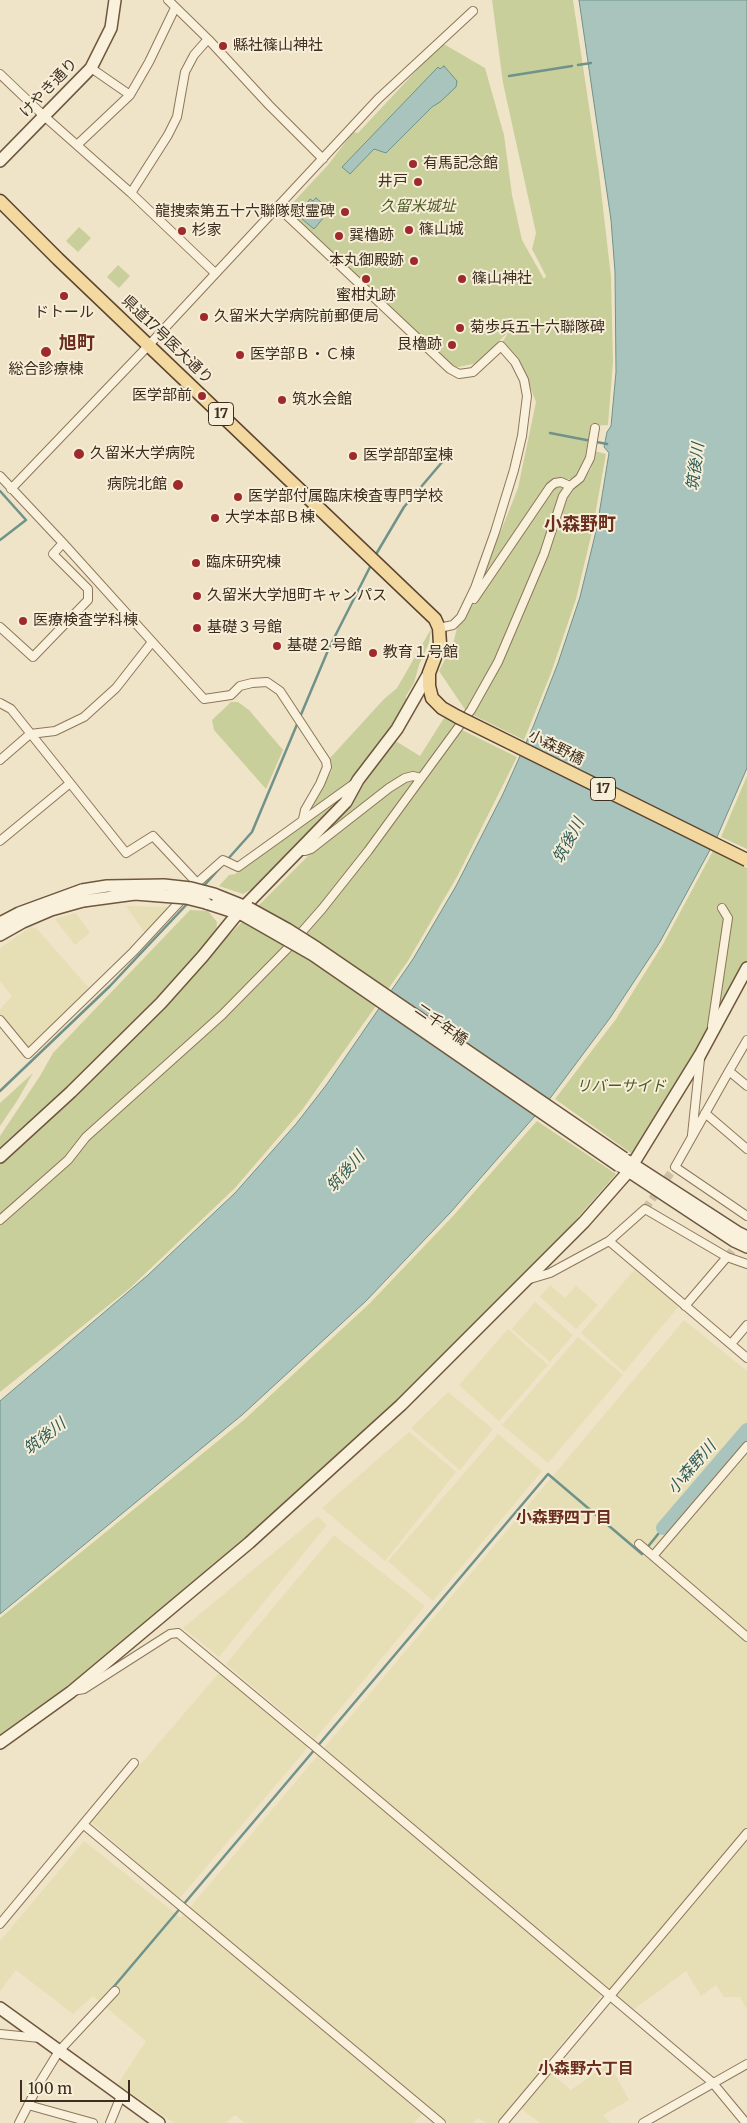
<!DOCTYPE html>
<html>
<head>
<meta charset="utf-8">
<style>
	body { margin:0 }
	#map { position:relative; width:747px; height:2123px; overflow:hidden; background:#f0e4c8; font-family:Merriweather,serif }
	canvas { display:block }
	.scale { position:absolute; left:20px; top:2080px; width:110px; height:22px; box-sizing:border-box; border:2px solid #3d2e20; border-top:0; padding-left:6px; font-size:15px; line-height:18px; white-space:nowrap; color:#3d2e20; -webkit-text-stroke:4px #f7eed8; paint-order:stroke }
</style>
</head>
<body>
<div id="map">
<canvas width="747" height="2123"></canvas>
<div class="scale">100 m</div>
</div>
<script>
const ctx = document.querySelector('canvas').getContext('2d');
ctx.lineJoin = 'round';
function fillPath(path, color) {
  ctx.fillStyle = color;
  ctx.fill(path, 'evenodd');
}
function shape(rows) {
  const path = new Path2D();
  for (const r of rows) {
    path.moveTo(r[0], r[1]);
    for (let i = 2; i < r.length; i += 2) path.lineTo(r[i], r[i + 1]);
  }
  return path;
}
function trace(path, color, width, dash) {
  ctx.strokeStyle = color;
  ctx.lineWidth = width;
  ctx.lineCap = dash ? 'butt' : 'round';
  ctx.setLineDash(dash || []);
  ctx.stroke(path);
}
function write(font, color, halo, rows, align = 'center') {
  ctx.font = font + ' Merriweather,"Noto Sans JP",serif';
  ctx.lineWidth = 4;
  ctx.setLineDash([]);
  ctx.textBaseline = 'middle';
  ctx.strokeStyle = halo;
  ctx.fillStyle = color;
  for (const [text, x, y, turn = 0] of rows) {
    ctx.save();
    ctx.translate(x, y);
    ctx.rotate((+turn || 0) * Math.PI / 180);
    ctx.textAlign = isNaN(turn) ? turn : align;
    if (halo) ctx.strokeText(text, 0, 0);
    ctx.fillText(text, 0, 0);
    ctx.restore();
  }
}
fillPath(shape([
	[126,906,168,907,145,933],
	[76,913,90,933,75,945,55,919],
	[31,927,36,928,89,988,27,1049,0,1016,0,1009,12,996,0,981,0,948],
	[634,1270,679,1306,624,1372,581,1333],
	[550,1285,565,1298,576,1286,598,1305,576,1329,540,1297],
	[535,1302,573,1335,550,1362,512,1329],
	[684,1320,747,1371,747,2010,740,1997,724,1997,716,1985,701,1996,686,1971,634,2009,607,1988,543,2067,571,2090,609,2063,629,2100,603,2115,610,2123,540,2123,515,2104,497,2123,486,2123,478,2118,472,2123,447,2123,428,2107,414,2123,245,2123,235,2115,226,2123,174,2123,118,2084,146,2041,93,1996,73,2014,16,1970,0,1991,0,1941,84,1841,181,1918],
	[508,1329,548,1365,499,1421,459,1385],
	[578,1337,623,1375,548,1463,502,1425],
	[448,1392,493,1429,460,1470,411,1428],
	[409,1432,456,1472,385,1561,322,1508],
	[498,1434,542,1471,433,1601,388,1561],
	[318,1516,327,1525,219,1657,183,1628],
	[334,1535,425,1606,315,1739,226,1664],
	[219,1673,309,1746,179,1899,91,1822]
]), '#e6deb5');
fillPath(shape([
	[492,0,573,0,599,173,611,277,613,362,608,425,593,426,587,459,579,474,570,479,553,480,481,581,518,488,536,402,522,366,502,343,509,331,478,363,453,368,285,211,328,165,353,132,358,133,442,43,485,68,504,135,512,195,522,240,544,279,546,276,532,249,536,233,503,83],
	[79,227,91,238,78,252,66,241],
	[118,265,130,276,119,288,107,277],
	[595,451,606,454,592,532,576,599,551,673,524,740,471,714,500,662,567,495,580,483,591,469],
	[559,486,566,487,541,554,495,662,466,711,439,671,453,644,457,628,551,490],
	[431,629,429,643,419,665,414,683,406,696,406,708,358,777,311,809,332,770,330,758,384,699,397,688],
	[231,702,238,702,249,710,283,750,266,789,214,730,212,720],
	[444,718,457,724,422,773,404,773,328,829,358,792,394,740,420,756],
	[460,729,517,757,458,875,408,961,302,1110,235,1188,129,1289,0,1392,0,1152,79,1085,316,848,405,782,416,780],
	[747,776,747,849,721,837],
	[341,799,263,883,243,894,219,886,229,875,235,874],
	[713,851,747,868,747,961,705,1040,632,1154,555,1099,616,1019,663,944],
	[190,910,208,911,217,922,216,935,157,1002,71,1088,0,1150,0,1136,40,1076,53,1053],
	[33,1073,17,1101,0,1126,0,1103],
	[537,1121,616,1174,545,1255,385,1416,238,1548,69,1688,0,1736,0,1618,245,1419,370,1303,453,1216]
]), '#c9cf9b');
const water = shape([
	[579,0,747,0,747,768,717,837,660,942,610,1018,548,1101,450,1213,366,1301,242,1415,0,1614,0,1401,148,1275,235,1193,296,1124,327,1084,413,959,456,886,503,794,533,727,558,663,580,597,597,527,609,453,604,447,607,432,611,426,616,372,615,272,611,220,579,0],
	[444,66,457,81,456,87,440,102,432,107,386,153,374,149,350,174,342,167,438,67,440,69,444,66],
	[316,198,330,210,314,229,302,219,301,215,303,208,310,199,313,201,316,198]
]);
fillPath(water, '#a9c4bc');
trace(water, '#6f938a', 1);
trace(shape([
	[578,65,591,63],
	[509,76,572,66],
	[550,433,607,444],
	[0,491,26,520,0,540],
	[375,556,404,507,443,461],
	[300,717,329,648,372,563],
	[202,888,252,832,298,722],
	[0,1091,110,986,188,903],
	[111,1990,548,1474,642,1554,663,1528]
]), '#6f938a', 2.5);
trace(shape([
	[663,1528,747,1430]
]), '#a9c4bc', 14);
trace(shape([
	[645,1209,675,1167],
	[727,1257,740,1241]
]), '#ccc0a6', 8, [8, 4]);
const street = shape([
	[168,0,208,39,269,105,323,159],
	[91,68,130,95],
	[0,74,44,116,131,193,215,273],
	[77,145,130,95,149,62,175,8],
	[131,193,168,135,177,117,185,72,194,55,208,39],
	[278,207,450,369,459,374,473,372,501,346,515,362,524,380,527,396,522,436,514,470,495,532,475,588,461,617,453,625,439,628],
	[0,476,63,543,204,699,231,695,240,686,252,683,267,682,280,691,326,761,327,767,320,784,305,810,303,819],
	[11,489,149,345,378,99,473,11],
	[474,599,550,487,555,483,561,482,570,486],
	[0,627,33,657,88,600,88,589,53,554,63,543],
	[0,703,11,709,126,853,153,836,197,883,133,952,28,1054,0,1020],
	[0,760,30,734,55,731,84,717,116,688,152,642],
	[0,841,69,784],
	[300,851,305,851,311,849,389,788,405,778,413,776,421,778],
	[197,883,223,860,238,867,355,783],
	[712,1026,728,918,722,908],
	[747,1040,729,1071,747,1086],
	[729,1071,675,1167,747,1216],
	[705,1113,747,1149],
	[692,1135,700,1059],
	[0,1220,68,1160,86,1137,222,1015,286,950,322,909,368,851,471,710,498,662,544,554,563,496,570,486,580,478,590,458,595,428],
	[609,1241,645,1209,727,1257,685,1306],
	[727,1257,747,1264],
	[530,1279,550,1273,609,1241,747,1358],
	[731,1344,747,1325],
	[639,1544,747,1637],
	[653,1556,747,1446],
	[73,1691,84,1689,170,1634,178,1633,314,1746,712,2082,746,2123],
	[84,1825,441,2123],
	[0,1924,134,1763],
	[0,2034,40,2038],
	[28,2105,93,2123],
	[19,2123,40,2082,59,2051,115,1991],
	[110,2123,121,2096],
	[503,2123,747,1833],
	[643,2123,747,2064]
]);
const secondary = shape([
	[0,161,91,68,111,28,115,0],
	[214,894,249,908],
	[206,903,243,915],
	[0,923,19,913,82,890],
	[0,935,23,922,51,910,83,901],
	[0,1157,71,1092,161,1003,203,956,238,913,346,802,358,780,397,729,429,673],
	[628,1161,739,1233,747,1237],
	[622,1167,734,1241,747,1247],
	[0,1743,71,1692,249,1543,401,1405,584,1222,628,1172,700,1055,747,968],
	[0,2008,159,2123]
]);
const primary = shape([
	[0,201,58,259,435,619,439,628,440,644,429,673,429,686,432,698,442,708,458,717]
]);
trace(street, '#8d765c', 10);
trace(secondary, '#6f573f', 14);
trace(primary, '#5b4430', 15);
trace(street, '#faf1dc', 8);
trace(secondary, '#faf1dc', 11);
trace(primary, '#f3d9a0', 12);
const secondaryBridge = shape([
	[82,890,107,886,164,885,191,888,214,894],
	[83,901,135,894,186,898,206,903],
	[249,908,287,929,317,948,624,1158],
	[243,915,313,955,619,1166]
]);
const primaryBridge = shape([
	[458,717,747,860]
]);
trace(secondaryBridge, '#6f573f', 14, []);
trace(primaryBridge, '#5b4430', 15, []);
trace(secondaryBridge, '#faf1dc', 11);
trace(primaryBridge, '#f3d9a0', 12);
for (const [x, y, r, color] of [
	[223,46,5,"#9e2a2b"],
	[413,164,5,"#9e2a2b"],
	[418,182,5,"#9e2a2b"],
	[345,212,5,"#9e2a2b"],
	[409,230,5,"#9e2a2b"],
	[182,231,5,"#9e2a2b"],
	[339,236,5,"#9e2a2b"],
	[414,261,5,"#9e2a2b"],
	[366,279,5,"#9e2a2b"],
	[462,279,5,"#9e2a2b"],
	[64,296,5,"#9e2a2b"],
	[204,317,5,"#9e2a2b"],
	[460,328,5,"#9e2a2b"],
	[452,345,5,"#9e2a2b"],
	[46,352,6,"#9e2a2b"],
	[240,355,5,"#9e2a2b"],
	[202,396,5,"#9e2a2b"],
	[282,400,5,"#9e2a2b"],
	[79,454,6,"#9e2a2b"],
	[353,456,5,"#9e2a2b"],
	[178,485,6,"#9e2a2b"],
	[238,497,5,"#9e2a2b"],
	[215,518,5,"#9e2a2b"],
	[196,563,5,"#9e2a2b"],
	[197,596,5,"#9e2a2b"],
	[23,621,5,"#9e2a2b"],
	[197,628,5,"#9e2a2b"],
	[277,646,5,"#9e2a2b"],
	[373,653,5,"#9e2a2b"]
]) {
  const dot = new Path2D();
  dot.arc(x, y, r, 0, 2 * Math.PI);
  ctx.fillStyle = color;
  ctx.fill(dot);
  trace(dot, '#f7eed8', 2);
}
for (const [x, y, w] of [
	[221,414,25],
	[603,789,25]
]) {
  const box = new Path2D();
  box.roundRect(x - w / 2, y - 11.5, w, 23, 4);
  ctx.fillStyle = '#f7eed8';
  ctx.fill(box);
  trace(box, '#3d2e20', 1);
}
write('bold 14px', '#3d2e20', null, [
	["17",221,414],
	["17",603,789]
]);
write('15px', '#3d2e20', '#f7eed8', [
	["縣社篠山神社",233,46],
	["有馬記念館",423,164],
	["井戸",408,182,"right"],
	["龍捜索第五十六聯隊慰霊碑",335,212,"right"],
	["篠山城",419,230],
	["杉家",192,231],
	["巽櫓跡",349,236],
	["本丸御殿跡",404,261,"right"],
	["篠山神社",472,279],
	["蜜柑丸跡",366,296,"center"],
	["ドトール",64,313,"center"],
	["久留米大学病院前郵便局",214,317],
	["菊歩兵五十六聯隊碑",470,328],
	["艮櫓跡",442,345,"right"],
	["医学部Ｂ・Ｃ棟",250,355],
	["総合診療棟",46,370,"center"],
	["医学部前",192,396,"right"],
	["筑水会館",292,400],
	["久留米大学病院",90,454],
	["医学部部室棟",363,456],
	["病院北館",167,485,"right"],
	["医学部付属臨床検査専門学校",248,497],
	["大学本部Ｂ棟",225,518],
	["臨床研究棟",206,563],
	["久留米大学旭町キャンパス",207,596],
	["医療検査学科棟",33,621],
	["基礎３号館",207,628],
	["基礎２号館",287,646],
	["教育１号館",383,653]
], 'left');
write('15px', '#3d2e20', '#f7eed8', [
	["けやき通り",49,88,-46],
	["県道17号医大通り",167,340,44],
	["小森野橋",556,748,26],
	["二千年橋",441,1025,35]
]);
write('italic 15px', '#4d5a26', '#f7eed8', [
	["久留米城址",418,207],
	["リバーサイド",621,1087]
]);
write('italic 16px', '#2f5d5a', '#f7eed8', [
	["筑後川",696,467,-83],
	["筑後川",569,841,-62],
	["筑後川",346,1172,-49],
	["筑後川",45,1437,-38],
	["小森野川",692,1468,-49]
]);
write('bold 16px', '#6b2e1e', '#f7eed8', [
	["小森野四丁目",564,1518],
	["小森野六丁目",586,2069]
]);
write('bold 18px', '#6b2e1e', '#f7eed8', [
	["旭町",77,344],
	["小森野町",580,525]
]);
</script>
</body>
</html>
